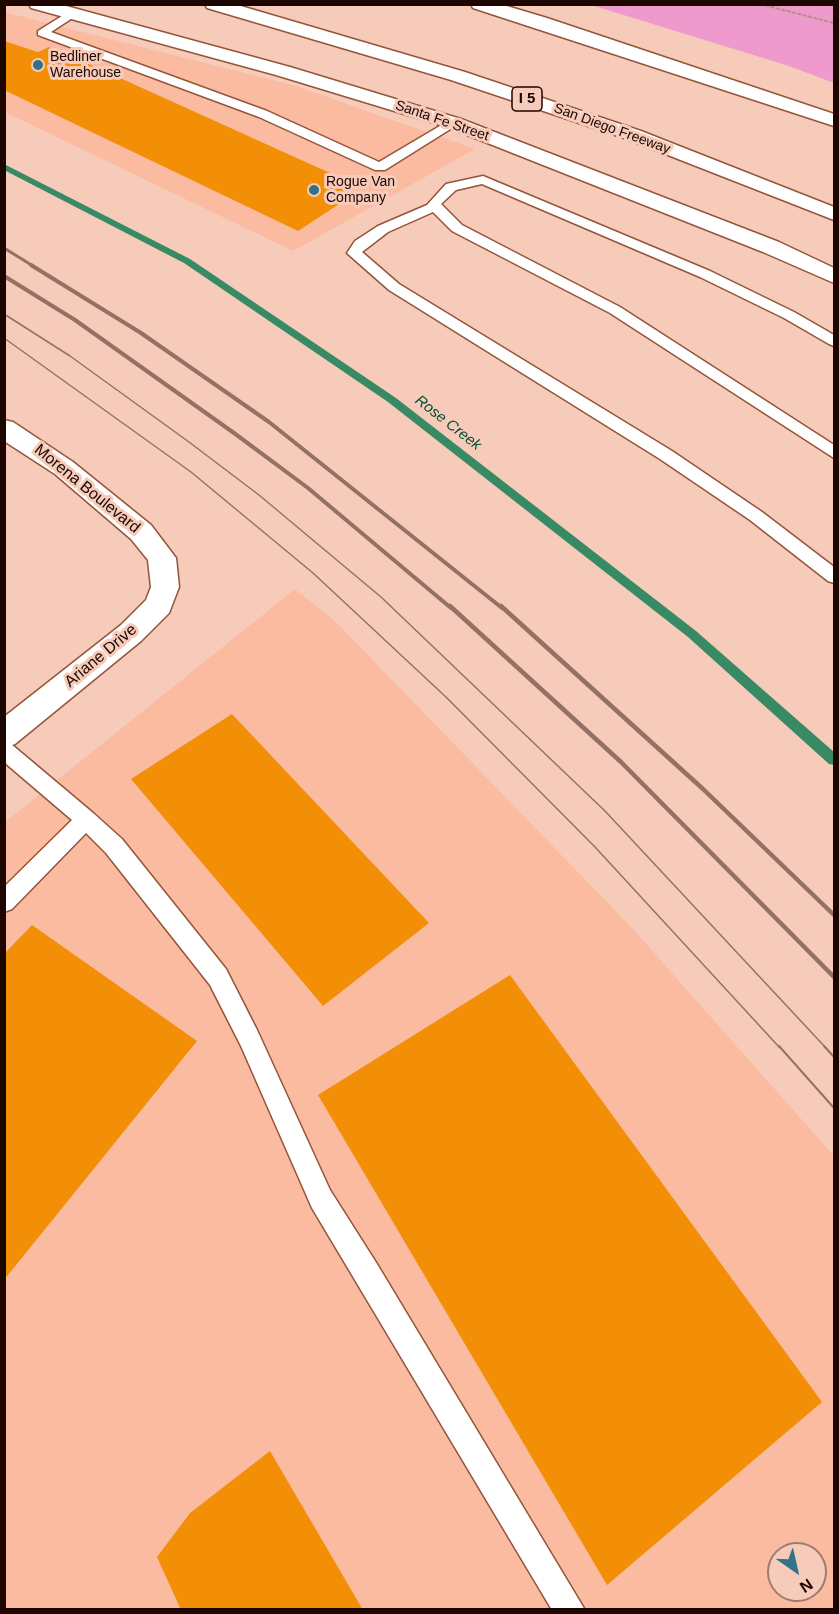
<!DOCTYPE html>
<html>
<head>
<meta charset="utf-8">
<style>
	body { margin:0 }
	#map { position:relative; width:839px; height:1614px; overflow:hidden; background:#f7cbb9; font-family:Arial,sans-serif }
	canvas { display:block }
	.frame { position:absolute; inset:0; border:6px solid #1d0600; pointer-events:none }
	.north { position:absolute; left:767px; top:1542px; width:60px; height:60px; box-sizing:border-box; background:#f7cbb9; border:2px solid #a07c6f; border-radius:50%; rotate:146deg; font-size:16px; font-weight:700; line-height:24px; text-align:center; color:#1d0600 }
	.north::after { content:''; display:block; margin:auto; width:21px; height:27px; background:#337287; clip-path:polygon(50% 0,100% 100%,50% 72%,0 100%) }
</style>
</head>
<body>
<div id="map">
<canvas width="839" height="1614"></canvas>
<div class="frame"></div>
<div class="north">N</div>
</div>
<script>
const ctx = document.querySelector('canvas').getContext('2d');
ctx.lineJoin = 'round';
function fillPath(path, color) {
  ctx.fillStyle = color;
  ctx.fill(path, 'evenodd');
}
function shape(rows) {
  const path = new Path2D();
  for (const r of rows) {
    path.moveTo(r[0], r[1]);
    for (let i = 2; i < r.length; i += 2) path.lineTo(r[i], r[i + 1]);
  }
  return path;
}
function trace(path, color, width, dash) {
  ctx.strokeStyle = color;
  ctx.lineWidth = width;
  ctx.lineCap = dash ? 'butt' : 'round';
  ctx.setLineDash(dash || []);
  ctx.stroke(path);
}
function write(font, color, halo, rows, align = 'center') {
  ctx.font = font + ' Arial,sans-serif';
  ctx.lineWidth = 6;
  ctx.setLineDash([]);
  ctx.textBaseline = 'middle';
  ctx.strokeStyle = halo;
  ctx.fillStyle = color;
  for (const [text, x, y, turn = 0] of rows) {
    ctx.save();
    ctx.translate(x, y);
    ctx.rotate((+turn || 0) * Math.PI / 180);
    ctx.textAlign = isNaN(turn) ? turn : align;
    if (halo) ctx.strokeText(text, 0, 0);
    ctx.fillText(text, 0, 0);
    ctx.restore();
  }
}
fillPath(shape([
	[4,12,296,86,475,149,293,251,5,112],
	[295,589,336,622,632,928,834,1156,834,1609,5,1610,5,822],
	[779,1554,815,1554,815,1590,779,1590]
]), '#fbbba1');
fillPath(shape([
	[591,5,834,5,834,83,789,66]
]), '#ee9acd');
fillPath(shape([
	[4,164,190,259,396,398,696,631,834,752,834,765,829,764,688,637,388,402,184,263,4,170,4,164]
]), '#388a65');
fillPath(shape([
	[4,41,38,52,49,47,98,68,352,183,342,190,353,195,298,231,4,90],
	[232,714,429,923,323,1006,131,779],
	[32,925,197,1041,4,1280,4,954],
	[510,975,822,1402,607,1585,318,1095],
	[270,1451,318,1533,363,1610,181,1610,157,1557,190,1513]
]), '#f38f07');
const service = shape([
	[70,11,80,13,51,32,267,111,379,162,450,120,458,120,460,123,385,170,375,170,259,117,38,35,38,31,70,11],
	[483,176,710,271,794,312,834,335,834,346,829,344,784,318,700,277,482,184,456,190,441,204,462,225,620,307,834,445,834,458,610,313,452,231,433,212,388,232,362,252,399,284,672,451,762,512,834,567,834,583,828,581,750,520,660,459,389,290,347,253,355,241,378,226,427,205,446,184,483,176],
	[4,742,11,744,93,813,122,839,226,969,257,1030,330,1190,377,1264,585,1610,552,1610,312,1208,241,1046,210,985,106,853,86,833,12,909,4,912,4,887,72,820,4,762,4,742]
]);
const tertiary = shape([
	[29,4,59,4,290,67,461,119,779,242,834,268,834,283,763,252,447,127,276,75,31,8,29,4],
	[4,420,13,422,73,462,151,525,176,558,179,587,169,613,141,641,15,744,4,748,4,717,121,625,146,600,151,587,148,560,131,539,55,474,4,441,4,420]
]);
const motorway = shape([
	[205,4,234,4,465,72,641,131,834,207,834,220,627,139,451,80,207,8,205,4],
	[471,4,500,4,547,18,834,114,834,126,473,8,471,4]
]);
trace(service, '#94543a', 3);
trace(tertiary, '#94543a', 3);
trace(motorway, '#94543a', 3);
trace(shape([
	[760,4,834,23]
]), '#b59081', 2, [4, 1.5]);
fillPath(service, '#fff');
fillPath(tertiary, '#fff');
fillPath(motorway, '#fff');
trace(shape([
	[4,314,70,356,189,442,259,495,381,597,605,811,826,1048],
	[4,338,191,472,313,573,447,698,595,847,780,1048]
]), '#947165', 1.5);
trace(shape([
	[779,1046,834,1108],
	[824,1046,834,1057]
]), '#947165', 2);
trace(shape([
	[4,248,33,266]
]), '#947165', 3);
trace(shape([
	[31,265,141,333,269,422,502,608],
	[4,276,75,320,234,433,308,488,451,608]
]), '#947165', 4);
trace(shape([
	[450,606,621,762,834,977],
	[501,606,703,789,834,915]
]), '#947165', 4.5);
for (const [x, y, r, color] of [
	[38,65,6,"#337287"],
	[314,190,6,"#337287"]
]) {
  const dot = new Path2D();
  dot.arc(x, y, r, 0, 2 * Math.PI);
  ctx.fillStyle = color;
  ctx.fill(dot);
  trace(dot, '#f7cbb9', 2);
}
write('14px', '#1d0600', '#f7cbb9', [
	["Bedliner",50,57],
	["Warehouse",50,73],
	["Rogue Van",326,182],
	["Company",326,198]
], 'left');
write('14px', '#1d0600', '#f7cbb9', [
	["Santa Fe Street",442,121,19],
	["San Diego Freeway",612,129,20]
]);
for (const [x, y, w] of [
	[527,99,30]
]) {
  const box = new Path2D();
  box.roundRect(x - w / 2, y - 12, w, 24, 4.5);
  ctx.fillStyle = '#f7cbb9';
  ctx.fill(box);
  trace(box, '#1d0600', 1.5);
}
write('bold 15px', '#1d0600', null, [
	["I 5",527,99]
]);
write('italic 15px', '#024c33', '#f7cbb9', [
	["Rose Creek",448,423,38]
]);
write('16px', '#1d0600', '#f7cbb9', [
	["Morena Boulevard",87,489,39],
	["Ariane Drive",101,656,-40]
]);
</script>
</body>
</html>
